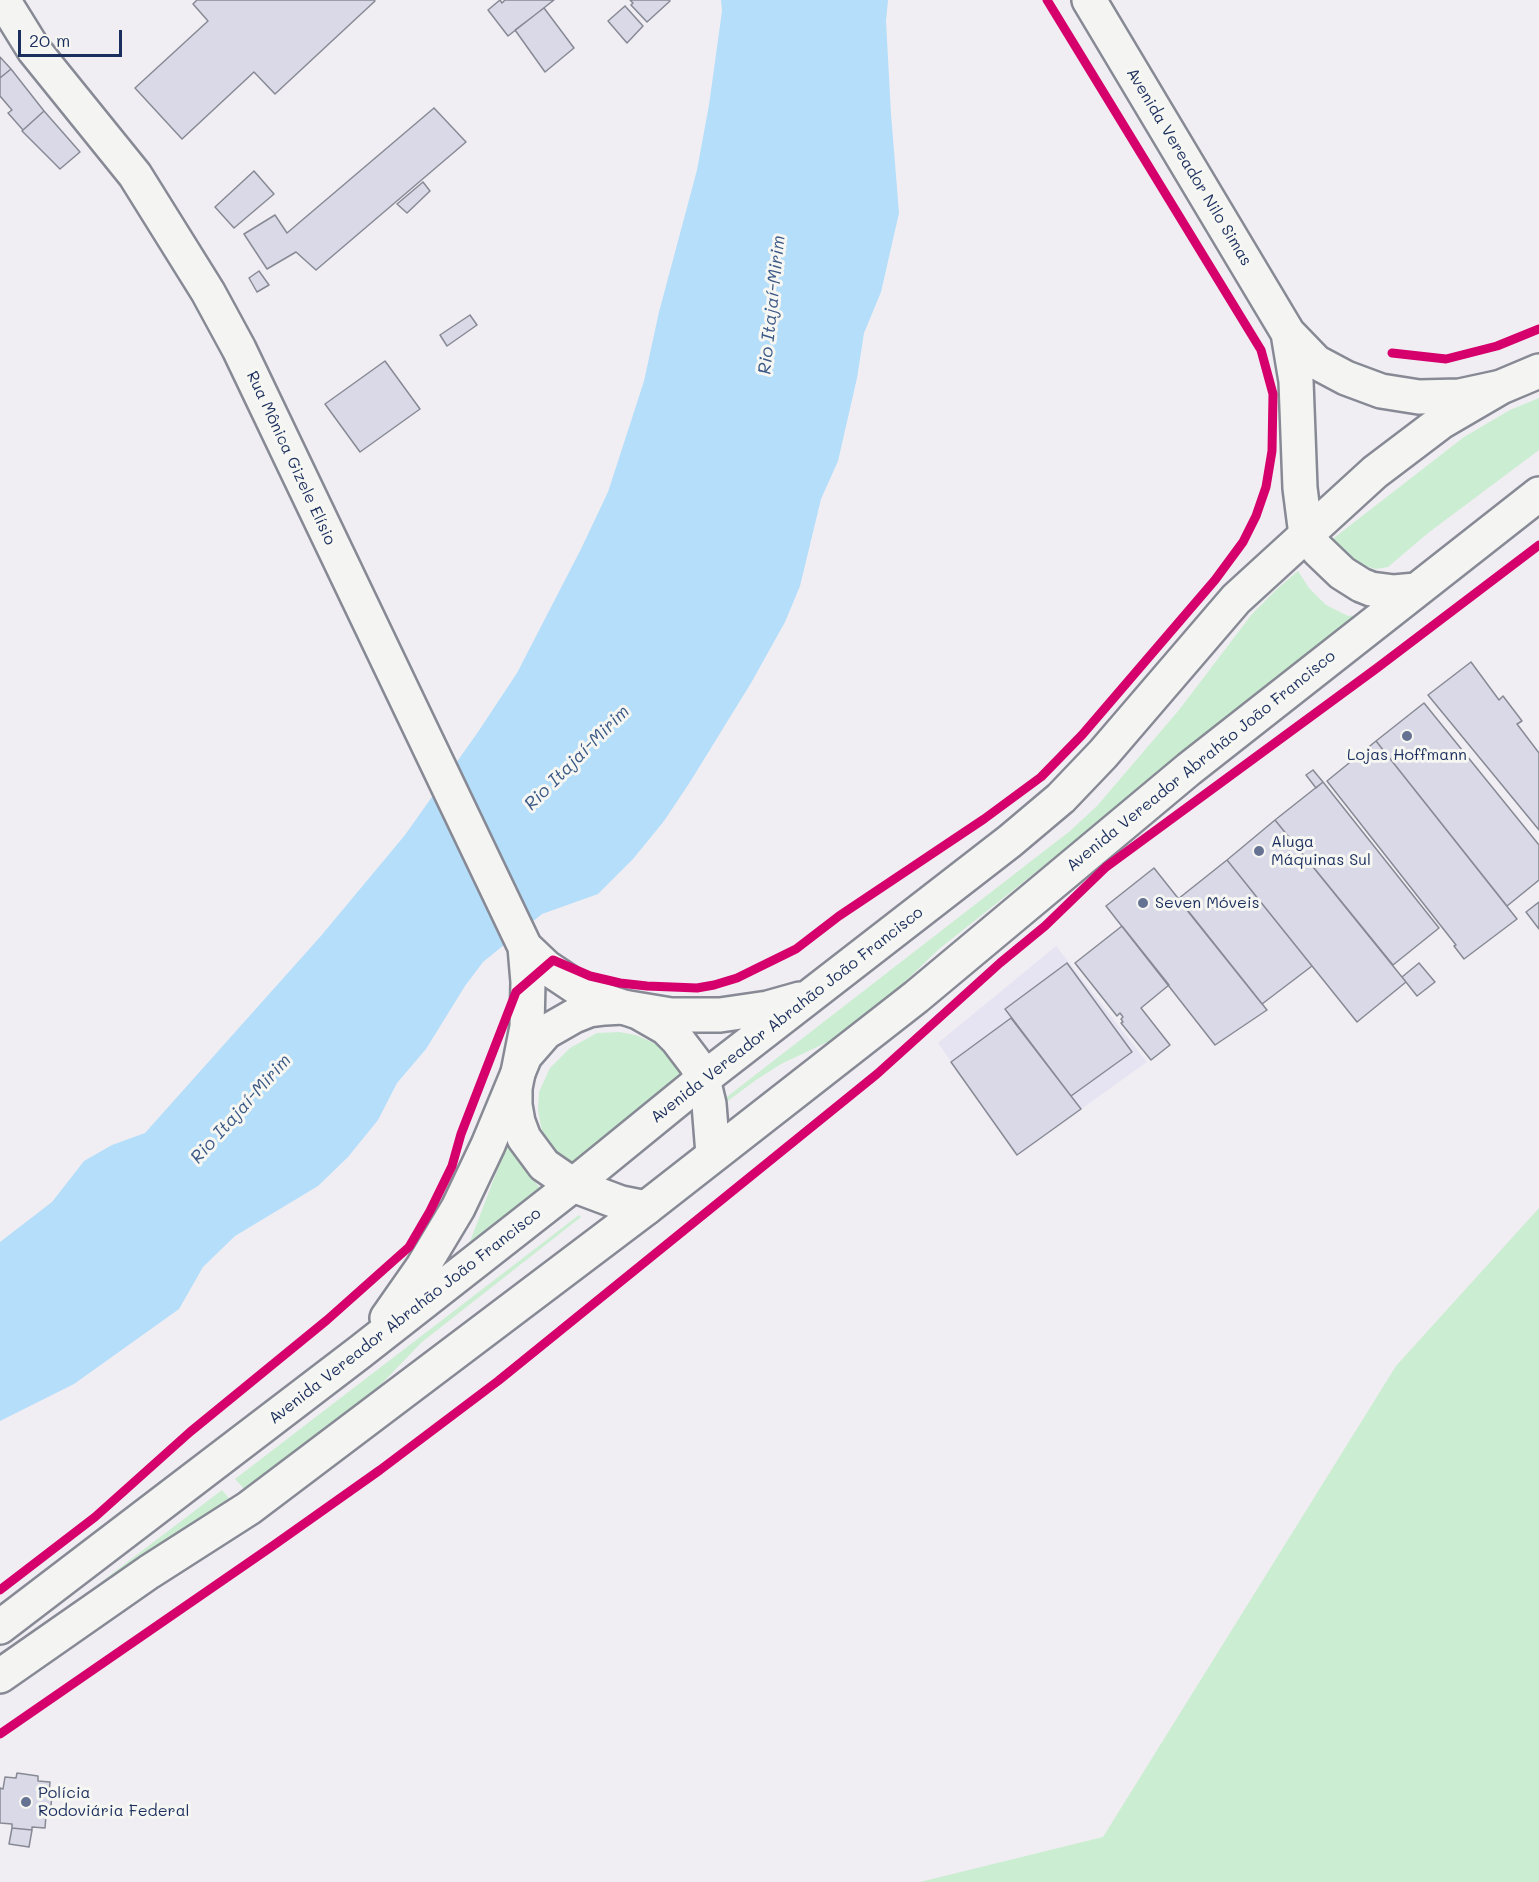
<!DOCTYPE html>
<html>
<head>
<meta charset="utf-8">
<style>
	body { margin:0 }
	#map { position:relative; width:1539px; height:1882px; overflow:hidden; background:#f0eef3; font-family:Mali,sans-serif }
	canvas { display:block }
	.scale { position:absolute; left:18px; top:30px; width:104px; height:27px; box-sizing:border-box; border:3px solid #1b2f5e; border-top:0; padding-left:8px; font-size:18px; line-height:21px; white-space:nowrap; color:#1b2f5e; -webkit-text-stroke:4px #f6f6f2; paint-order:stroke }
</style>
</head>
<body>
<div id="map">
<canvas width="1539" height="1882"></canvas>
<div class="scale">20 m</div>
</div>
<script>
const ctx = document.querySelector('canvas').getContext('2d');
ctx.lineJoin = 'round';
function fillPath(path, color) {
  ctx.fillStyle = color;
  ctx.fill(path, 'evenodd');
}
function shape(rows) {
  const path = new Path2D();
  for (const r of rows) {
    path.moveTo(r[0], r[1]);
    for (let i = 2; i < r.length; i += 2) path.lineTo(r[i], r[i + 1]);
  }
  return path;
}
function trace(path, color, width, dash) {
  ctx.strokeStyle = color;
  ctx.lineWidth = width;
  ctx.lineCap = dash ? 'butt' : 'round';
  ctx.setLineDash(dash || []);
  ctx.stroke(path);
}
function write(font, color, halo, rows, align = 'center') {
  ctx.font = font + ' Mali,sans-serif';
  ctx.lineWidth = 6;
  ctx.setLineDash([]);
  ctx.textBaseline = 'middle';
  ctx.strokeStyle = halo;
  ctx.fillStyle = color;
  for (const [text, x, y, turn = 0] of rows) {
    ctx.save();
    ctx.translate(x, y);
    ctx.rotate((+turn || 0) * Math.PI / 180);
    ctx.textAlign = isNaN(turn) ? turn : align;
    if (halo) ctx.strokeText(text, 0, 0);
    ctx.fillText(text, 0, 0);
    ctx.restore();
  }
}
fillPath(shape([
	[1056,946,1147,1062,1017,1155,938,1043]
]), '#e6e4f2');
fillPath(shape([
	[1539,398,1539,450,1428,533,1388,567,1376,569,1349,562,1330,541,1464,437,1510,410],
	[1298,571,1309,588,1326,605,1348,616,1360,615,939,949,857,1028,781,1064,756,1080,721,1106,719,1103,1070,831,1097,806,1179,710,1252,614,1278,588],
	[619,1032,636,1035,656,1044,674,1060,681,1072,684,1081,571,1169,562,1164,544,1140,538,1111,539,1092,550,1068,570,1048,597,1033],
	[509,1139,525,1171,542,1190,468,1247],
	[1539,1208,1539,1882,920,1882,1103,1837,1396,1366],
	[579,1215,581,1217,422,1342,362,1404,247,1492,235,1479],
	[222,1490,232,1502,0,1659]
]), '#cbedd1');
fillPath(shape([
	[721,0,888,0,886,21,891,114,899,213,881,292,864,333,857,378,838,461,821,499,800,586,785,622,751,683,690,782,664,821,633,859,598,894,542,914,483,962,465,986,426,1049,397,1083,378,1120,348,1157,318,1186,235,1236,203,1267,179,1309,74,1384,0,1421,0,1242,52,1202,84,1161,112,1145,145,1133,320,937,405,835,478,732,517,673,581,549,608,492,644,381,659,312,697,170,709,105,722,11]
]), '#b4def9');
const building = shape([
	[197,0,374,0,375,1,275,94,254,72,182,139,135,88,208,21,193,4,197,0],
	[500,0,502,3,505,0,554,0,508,36,488,10,500,0],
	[630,0,669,0,670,1,647,22,631,5,633,3,630,0],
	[625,6,643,26,627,43,608,21,625,6],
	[544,8,574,48,545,72,515,30,544,8],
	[0,57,11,69,0,78,0,57],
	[11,69,44,111,23,130,8,113,12,110,0,96,0,78,11,69],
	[434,108,466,142,316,270,296,252,267,269,244,234,275,215,287,233,434,108],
	[44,111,80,152,60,169,22,131,44,111],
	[254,171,274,194,234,228,215,207,254,171],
	[423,182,430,191,407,213,397,204,423,182],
	[259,271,269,285,257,292,249,278,259,271],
	[470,315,477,325,447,346,440,335,470,315],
	[385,361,420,409,360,452,325,404,385,361],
	[1471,662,1499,700,1503,696,1522,721,1517,724,1539,753,1539,830,1428,695,1471,662],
	[1424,703,1539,845,1539,880,1507,906,1376,741,1424,703],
	[1376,741,1517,919,1464,959,1454,946,1456,945,1327,781,1376,741],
	[1313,770,1323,782,1316,788,1306,775,1313,770],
	[1323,782,1439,928,1393,965,1275,820,1323,782],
	[1275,820,1406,982,1357,1022,1227,860,1275,820],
	[1227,860,1312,966,1262,1004,1178,899,1227,860],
	[1154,868,1267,1010,1215,1045,1106,906,1154,868],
	[1539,902,1539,929,1526,912,1539,902],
	[1122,926,1169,985,1141,1008,1170,1045,1151,1060,1121,1023,1123,1022,1121,1019,1123,1017,1120,1013,1117,1016,1075,963,1122,926],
	[1067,963,1132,1052,1071,1096,1005,1009,1067,963],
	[1419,963,1435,982,1417,996,1402,977,1419,963],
	[1011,1018,1081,1109,1017,1155,951,1062,1011,1018],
	[17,1773,38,1776,38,1781,50,1782,49,1794,52,1795,50,1816,46,1815,45,1828,32,1827,32,1830,12,1828,12,1824,0,1823,0,1788,3,1789,5,1777,16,1778,17,1773],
	[12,1828,32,1830,29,1847,9,1844,12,1828]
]);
fillPath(building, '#dad9e7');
trace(building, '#878a95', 1.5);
const secondary = shape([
	[3,0,34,50,135,175,208,292,239,349,525,947,528,982,527,1027,515,1088,515,1105,518,1122,524,1138,544,1165,573,1185,621,1203,646,1208],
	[1089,0,1288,333,1316,362,1346,378,1381,391,1419,397,1460,396,1497,388],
	[1288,333,1296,381,1300,488,1306,535],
	[525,947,546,967,582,991,602,1000,638,1012,666,1028,677,1039,696,1064,703,1079,709,1104,713,1154]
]);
const primary = shape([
	[1306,535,1318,550,1342,573,1361,585,1371,589,1394,592,1416,590],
	[387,1318,422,1268,458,1208,488,1145,525,1056,546,1032,574,1016,589,1010,605,1008,623,1007,671,1015,720,1015,768,1008,800,999],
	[0,1627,360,1352,573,1185,703,1079,1010,841,1061,798,1103,754,1236,599,1375,472,1441,422,1501,387,1539,371],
	[0,1676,149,1572,249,1508,646,1208,916,997,1189,769,1539,494]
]);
trace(secondary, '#878a95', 38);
trace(primary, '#878a95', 38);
trace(secondary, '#f4f4f3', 33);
trace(primary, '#f4f4f3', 33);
trace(shape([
	[1392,353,1446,359,1497,346,1539,329],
	[0,1590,95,1517,190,1432,327,1320,409,1247,430,1211,452,1166,461,1134,516,992,553,960,590,976,620,983,647,986,697,988,714,985,737,978,796,949,839,916,984,819,1041,777,1082,735,1215,580,1243,542,1256,516,1266,487,1272,451,1273,394,1261,350,1047,0],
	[0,1734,274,1545,380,1470,498,1381,877,1074,1000,963,1045,926,1106,867,1377,668,1539,545]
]), '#d6006c', 9);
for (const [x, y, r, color] of [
	[1407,736,6,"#667292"],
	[1259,851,6,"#667292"],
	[1143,903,6,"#667292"],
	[26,1802,6,"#667292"]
]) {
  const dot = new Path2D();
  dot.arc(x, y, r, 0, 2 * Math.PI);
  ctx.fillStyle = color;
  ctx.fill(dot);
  trace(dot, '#f6f6f2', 2);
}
write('16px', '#1b2f5e', '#f6f6f2', [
	["Avenida Vereador Nilo Simas",1189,167,59],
	["Rua Mônica Gizele Elísio",291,458,65],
	["Avenida Vereador Abrahão João Francisco",1201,761,-39],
	["Avenida Vereador Abrahão João Francisco",787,1015,-38],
	["Avenida Vereador Abrahão João Francisco",405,1316,-38]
]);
write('16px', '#1b2f5e', '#f6f6f2', [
	["Lojas Hoffmann",1407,755,"center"],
	["Aluga",1271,842],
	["Máquinas Sul",1271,860],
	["Seven Móveis",1155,903],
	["Polícia",38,1793],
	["Rodoviária Federal",38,1811]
], 'left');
write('italic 18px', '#3b5986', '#f6f6f2', [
	["Rio Itajaí-Mirim",772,305,-84],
	["Rio Itajaí-Mirim",577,758,-45],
	["Rio Itajaí-Mirim",241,1109,-48]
]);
</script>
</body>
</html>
